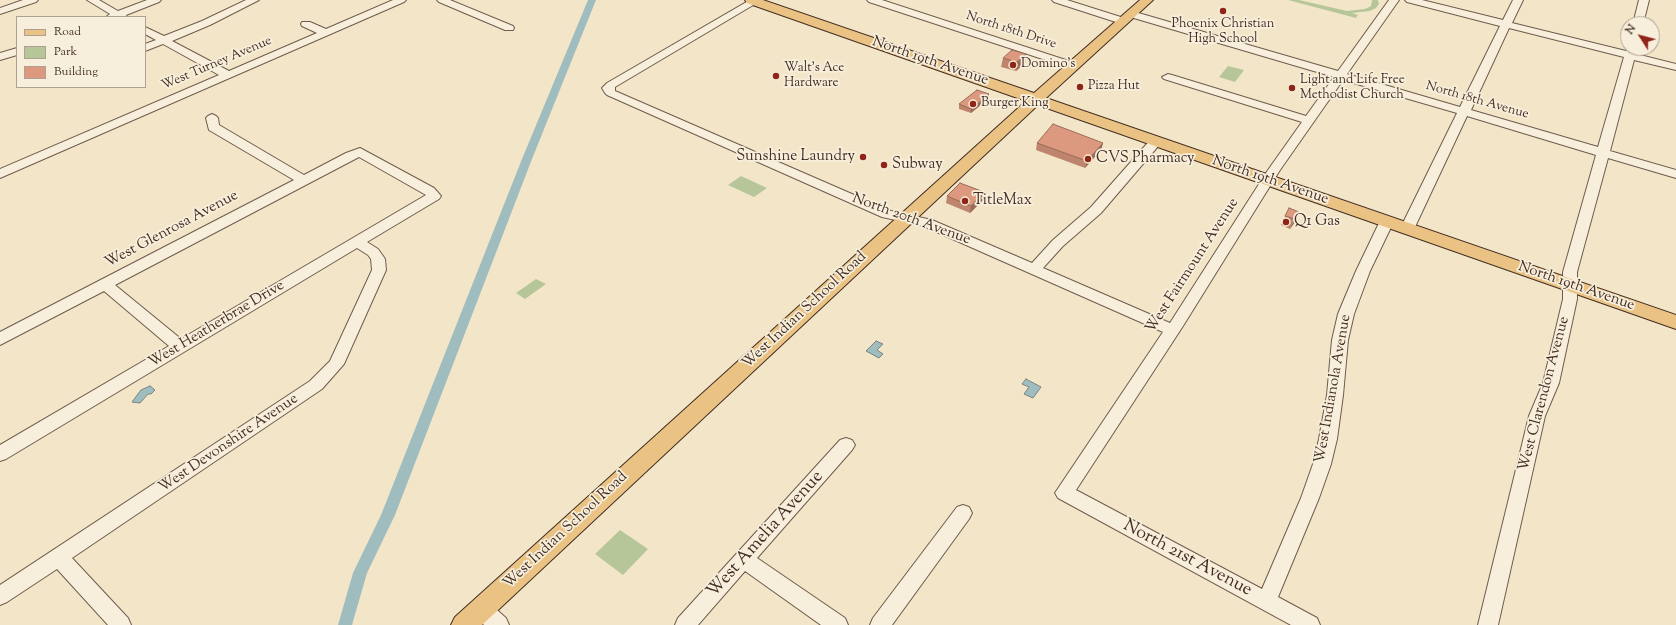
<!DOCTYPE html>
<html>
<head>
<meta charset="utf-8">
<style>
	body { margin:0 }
	#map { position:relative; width:1676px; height:625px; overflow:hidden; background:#f3e6c8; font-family:"Sorts Mill Goudy",serif }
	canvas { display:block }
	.legend { position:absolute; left:16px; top:16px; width:130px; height:72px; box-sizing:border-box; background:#f7efdb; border:1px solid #afa192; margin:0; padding:5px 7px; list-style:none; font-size:12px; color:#432d24 }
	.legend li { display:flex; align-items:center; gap:8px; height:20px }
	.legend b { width:20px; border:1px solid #afa192 }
	.north { position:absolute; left:1620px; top:16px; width:40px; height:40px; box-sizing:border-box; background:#f7efdb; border:1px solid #afa192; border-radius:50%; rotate:306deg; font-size:11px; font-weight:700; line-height:16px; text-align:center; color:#432d24 }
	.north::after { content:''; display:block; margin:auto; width:14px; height:18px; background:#8f2418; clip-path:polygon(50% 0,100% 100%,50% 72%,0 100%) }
</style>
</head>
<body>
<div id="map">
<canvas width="1676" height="625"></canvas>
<ul class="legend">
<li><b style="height:5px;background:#eac384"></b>Road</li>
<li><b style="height:11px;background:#b7c699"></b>Park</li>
<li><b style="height:11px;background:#dd997f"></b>Building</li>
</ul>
<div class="north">N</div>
</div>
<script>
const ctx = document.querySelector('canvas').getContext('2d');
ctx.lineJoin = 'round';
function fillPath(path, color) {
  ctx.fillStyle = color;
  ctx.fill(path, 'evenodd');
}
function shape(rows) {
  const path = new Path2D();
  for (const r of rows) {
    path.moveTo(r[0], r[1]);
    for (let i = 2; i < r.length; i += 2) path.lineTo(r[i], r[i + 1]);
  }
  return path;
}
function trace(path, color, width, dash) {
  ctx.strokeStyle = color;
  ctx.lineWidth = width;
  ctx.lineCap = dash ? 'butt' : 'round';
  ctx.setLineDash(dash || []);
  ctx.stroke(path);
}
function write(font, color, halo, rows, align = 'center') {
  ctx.font = font + ' "Sorts Mill Goudy",serif';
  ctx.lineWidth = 3.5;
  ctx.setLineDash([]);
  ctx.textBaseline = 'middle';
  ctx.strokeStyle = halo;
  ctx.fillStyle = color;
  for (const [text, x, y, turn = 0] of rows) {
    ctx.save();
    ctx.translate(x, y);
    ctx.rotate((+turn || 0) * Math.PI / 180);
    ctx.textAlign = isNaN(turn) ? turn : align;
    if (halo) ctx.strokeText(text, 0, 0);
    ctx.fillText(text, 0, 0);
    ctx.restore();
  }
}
fillPath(shape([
	[1288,0,1299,0,1347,11,1365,9,1371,6,1372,0,1378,0,1379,4,1376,8,1370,11,1352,13,1358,15,1356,18],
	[1228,66,1244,70,1235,82,1219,77],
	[741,176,767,188,754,197,728,185],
	[536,279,546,284,525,299,516,293],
	[620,530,648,549,623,575,595,554]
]), '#b7c699');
const water = shape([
	[876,341,883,344,877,350,883,354,879,358,866,351,876,341],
	[1026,379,1041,387,1033,398,1024,394,1029,387,1022,384,1026,379],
	[150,386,155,390,151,394,148,394,140,403,132,402,141,390,150,386]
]);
fillPath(water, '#9fbdbf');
trace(water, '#7a8381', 1);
fillPath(shape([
	[588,0,596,0,532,159,395,515,367,573,352,625,338,625,353,573,381,515,522,159,588,0]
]), '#9fbdbf');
const minor = shape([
	[23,0,38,0,36,2,0,14,0,8,23,0],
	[87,0,99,0,118,11,147,0,161,0,159,2,126,15,127,17,106,17,110,14,87,0],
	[246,0,259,0,210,25,172,41,229,71,317,33,302,26,301,24,302,22,310,22,326,29,393,0,406,0,404,2,0,178,0,169,219,75,163,44,145,51,145,44,156,40,145,34,145,27,164,36,202,21,246,0],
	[437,0,450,0,513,26,514,28,513,30,505,30,439,2,437,0],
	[750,0,760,1,615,87,615,91,891,211,932,220,1032,263,1053,240,1091,207,1152,138,1160,138,1162,141,1160,144,1101,213,1063,246,1043,268,1170,323,1268,170,1302,122,1164,79,1162,77,1168,74,1172,75,1306,116,1334,77,1127,16,1126,14,1127,12,1135,12,1338,71,1389,0,1399,0,1347,74,1460,107,1500,26,1407,2,1405,0,1422,0,1503,20,1513,0,1523,0,1512,23,1626,51,1628,46,1628,48,1637,48,1636,54,1676,64,1676,70,1634,60,1610,151,1676,170,1676,178,1608,158,1577,272,1577,299,1559,383,1545,416,1498,625,1478,625,1529,416,1543,383,1563,299,1563,272,1596,155,1467,116,1414,229,1412,232,1407,233,1402,232,1400,229,1457,113,1343,80,1280,170,1183,326,1076,490,1262,589,1301,498,1313,464,1319,439,1327,395,1332,340,1338,314,1356,271,1380,221,1382,218,1387,217,1392,218,1394,221,1370,271,1354,314,1348,340,1343,395,1337,439,1331,464,1319,498,1278,597,1317,618,1320,625,1291,625,1058,498,1055,493,1163,332,923,226,882,217,607,95,605,93,602,88,607,83,750,0],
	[1509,28,1624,57,1598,147,1471,110,1509,28],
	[867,0,882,0,1078,64,1079,66,1074,69,1070,68,869,2,867,0],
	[1052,0,1067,0,1127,19,1128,21,1123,24,1119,23,1054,2,1052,0],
	[1639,0,1649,0,1643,24,1633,24,1639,0],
	[17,48,17,55,0,60,0,53,17,48],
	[212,114,216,116,218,118,219,125,304,175,346,153,360,148,434,188,441,196,439,199,367,242,378,249,383,256,385,259,386,270,344,364,322,389,72,558,128,618,131,625,108,625,57,569,7,602,0,605,0,585,310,381,330,361,372,270,371,259,368,255,357,248,6,459,0,461,0,445,169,346,104,291,0,345,0,332,294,180,209,130,206,118,208,116,212,114],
	[359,157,426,195,181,339,115,285,359,157],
	[846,438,852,440,855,445,852,450,757,558,845,618,848,625,821,625,745,571,698,625,675,625,678,618,840,440,846,438],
	[963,505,969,507,972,513,969,519,892,625,870,625,873,618,957,507,963,505],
	[481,600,488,602,506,618,509,625,484,625,474,616,471,609,474,602,481,600]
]);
const major = shape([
	[745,0,763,0,1034,93,1140,0,1153,0,1046,98,1676,315,1676,329,1038,105,482,625,451,625,455,617,1026,101,747,3,745,0]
]);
trace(minor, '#6f5b4d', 2);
trace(major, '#432d24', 2);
fillPath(minor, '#f7efdb');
fillPath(major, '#eac384');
fillPath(shape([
	[1003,58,1025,63,1016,71,1001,67],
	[988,99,971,113,959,109,959,104],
	[1037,143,1103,143,1101,150,1085,168,1036,150],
	[984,192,983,200,970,213,946,203,947,196],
	[1299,212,1295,222,1290,229,1281,225,1285,216]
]), '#be846d');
fillPath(shape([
	[1026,54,1025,63,1016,71,1017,62],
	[989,94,988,99,971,113,971,109],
	[1103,143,1101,150,1085,168,1087,161],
	[984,192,983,200,970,213,971,206],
	[1299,212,1295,222,1290,229,1295,219]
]), '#9b6b59');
const building = shape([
	[1012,50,1026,54,1017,62,1003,58,1012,50],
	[977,90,989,94,971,109,959,104,977,90],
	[1053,124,1103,143,1087,161,1037,143,1053,124],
	[960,183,984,192,971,206,947,196,960,183],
	[1289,208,1299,212,1295,219,1285,216,1289,208]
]);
fillPath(building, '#dd997f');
trace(building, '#9b6b59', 1);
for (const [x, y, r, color] of [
	[1223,11,4,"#8f2418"],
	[1013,65,4,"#8f2418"],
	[776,76,4,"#8f2418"],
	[1080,87,4,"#8f2418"],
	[1292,88,4,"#8f2418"],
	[973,104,4,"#8f2418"],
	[863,157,4,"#8f2418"],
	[1088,159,4,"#8f2418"],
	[884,165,4,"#8f2418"],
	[965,201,4,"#8f2418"],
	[1286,222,4,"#8f2418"]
]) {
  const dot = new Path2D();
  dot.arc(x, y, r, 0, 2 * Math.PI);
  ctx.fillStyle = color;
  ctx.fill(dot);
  trace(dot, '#f7efdb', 1.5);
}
write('13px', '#432d24', '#f7efdb', [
	["Phoenix Christian",1223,25,"center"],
	["High School",1223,40,"center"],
	["Domino's",1021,65],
	["Walt's Ace",784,69],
	["Hardware",784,84],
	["Light and Life Free",1300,81],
	["Methodist Church",1300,96],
	["Pizza Hut",1088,87],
	["Burger King",981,104]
], 'left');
write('13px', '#432d24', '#f7efdb', [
	["North 18th Drive",1011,31,18],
	["West Turney Avenue",217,64,-23],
	["North 18th Avenue",1477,101,16]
]);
write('15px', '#432d24', '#f7efdb', [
	["North 19th Avenue",930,62,19],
	["North 19th Avenue",1270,181,19],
	["North 20th Avenue",911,220,20],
	["West Glenrosa Avenue",172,230,-28],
	["West Fairmount Avenue",1193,266,-57],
	["North 19th Avenue",1576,287,19],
	["West Indian School Road",805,311,-43],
	["West Heatherbrae Drive",217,325,-31],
	["West Indianola Avenue",1334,389,-80],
	["West Clarendon Avenue",1545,394,-75],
	["West Devonshire Avenue",229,444,-34],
	["West Indian School Road",566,531,-43]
]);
write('15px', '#432d24', '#f7efdb', [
	["Sunshine Laundry",855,157,"right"],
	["CVS Pharmacy",1096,159],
	["Subway",892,165],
	["TitleMax",973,201],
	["Q1 Gas",1294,222]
], 'left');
write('18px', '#432d24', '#f7efdb', [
	["West Amelia Avenue",766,535,-48],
	["North 21st Avenue",1187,559,28]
]);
</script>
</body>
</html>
